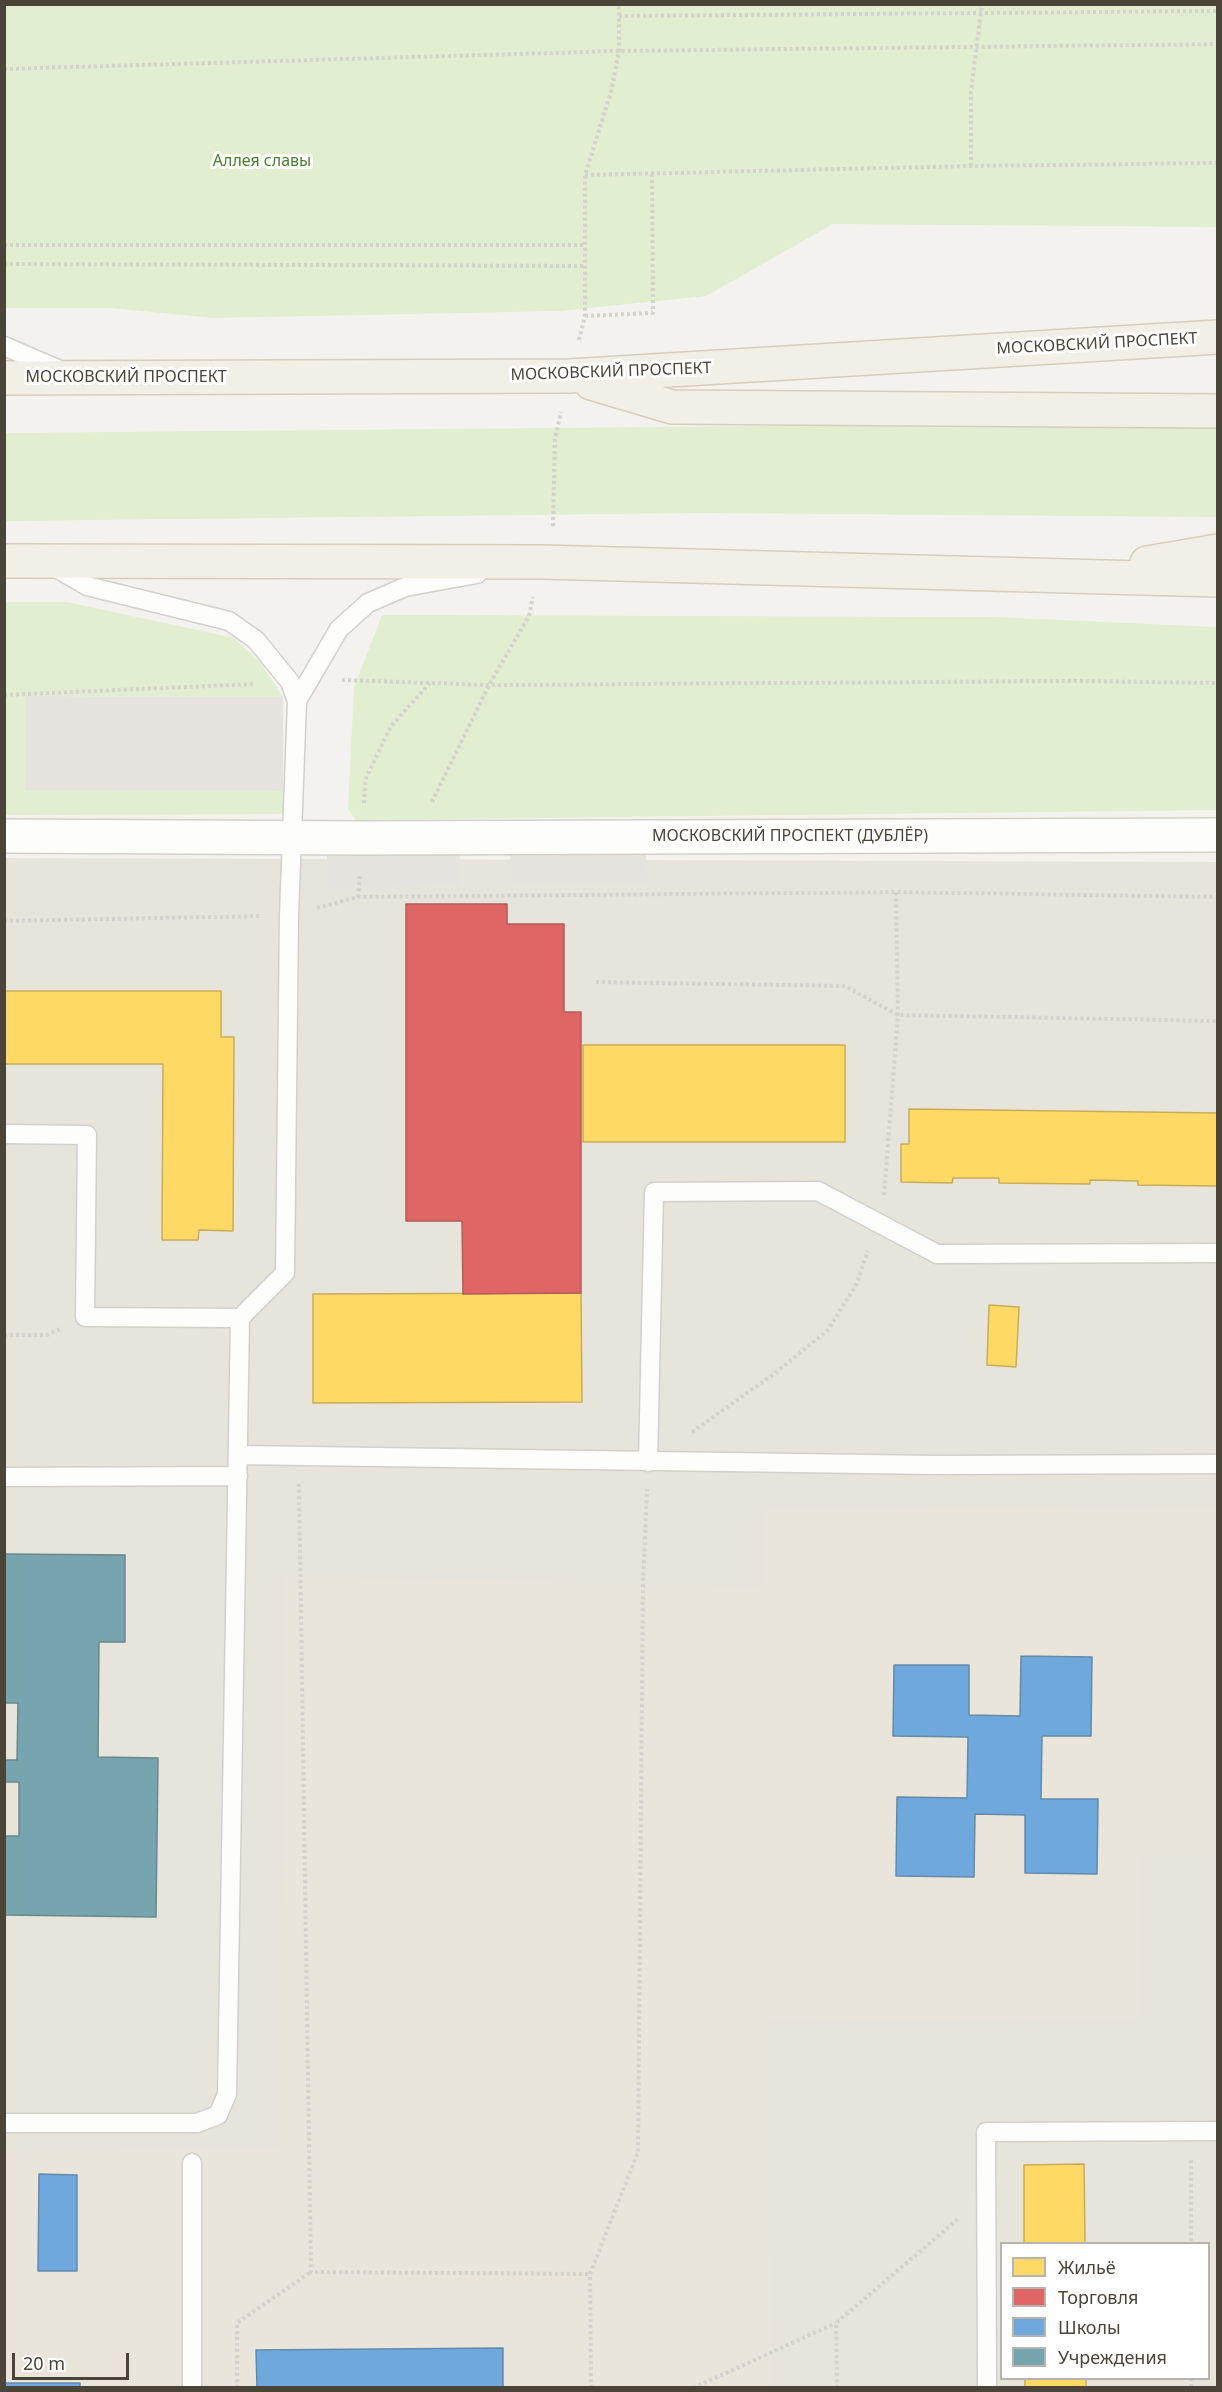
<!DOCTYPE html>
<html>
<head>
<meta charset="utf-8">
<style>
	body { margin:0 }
	#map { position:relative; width:1222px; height:2392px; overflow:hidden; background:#f4f2ee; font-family:"Noto Sans",sans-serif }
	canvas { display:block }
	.frame { position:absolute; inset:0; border:6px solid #4b4439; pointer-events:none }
	.legend { position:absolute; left:1000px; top:2242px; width:210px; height:138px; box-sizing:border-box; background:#fff; border:2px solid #b7b4b0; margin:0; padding:8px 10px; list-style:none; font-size:18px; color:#4b4439 }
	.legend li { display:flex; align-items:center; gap:12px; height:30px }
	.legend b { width:30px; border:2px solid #b7b4b0 }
	.scale { position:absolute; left:12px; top:2353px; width:117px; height:27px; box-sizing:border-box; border:3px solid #4b4439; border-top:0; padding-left:8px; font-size:18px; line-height:21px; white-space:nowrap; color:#4b4439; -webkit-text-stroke:4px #fff; paint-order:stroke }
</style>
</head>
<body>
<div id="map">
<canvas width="1222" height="2392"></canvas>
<div class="frame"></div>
<ul class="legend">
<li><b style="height:16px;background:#ffd966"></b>Жильё</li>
<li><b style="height:16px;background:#e06666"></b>Торговля</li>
<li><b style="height:16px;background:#6fa8dc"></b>Школы</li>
<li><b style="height:16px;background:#76a5af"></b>Учреждения</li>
</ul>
<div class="scale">20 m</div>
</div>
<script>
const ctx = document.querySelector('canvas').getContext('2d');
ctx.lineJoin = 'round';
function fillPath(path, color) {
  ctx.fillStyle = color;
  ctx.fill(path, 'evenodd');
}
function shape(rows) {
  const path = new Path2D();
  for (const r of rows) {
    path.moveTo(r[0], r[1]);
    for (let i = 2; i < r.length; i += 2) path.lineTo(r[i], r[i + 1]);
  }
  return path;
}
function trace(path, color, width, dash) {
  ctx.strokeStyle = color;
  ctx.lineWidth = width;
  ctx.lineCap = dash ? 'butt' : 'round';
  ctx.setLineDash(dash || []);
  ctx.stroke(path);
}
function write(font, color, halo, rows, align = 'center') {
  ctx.font = font + ' "Noto Sans",sans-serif';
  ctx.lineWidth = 6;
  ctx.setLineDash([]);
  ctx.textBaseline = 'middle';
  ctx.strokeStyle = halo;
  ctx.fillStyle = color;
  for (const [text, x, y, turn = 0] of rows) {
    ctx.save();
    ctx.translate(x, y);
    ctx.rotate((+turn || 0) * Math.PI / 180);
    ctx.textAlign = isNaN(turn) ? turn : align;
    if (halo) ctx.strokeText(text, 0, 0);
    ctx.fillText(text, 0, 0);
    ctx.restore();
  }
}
fillPath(shape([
	[5,858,1217,862,1217,2387,5,2388],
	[1002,2244,1208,2244,1208,2378,1002,2378]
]), '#e7e4dc');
fillPath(shape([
	[1217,1506,1217,1856,1142,1856,1142,2018,767,2021,771,2387,5,2387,4,2151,280,2149,283,1576,763,1587,765,1510]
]), '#eae5da');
fillPath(shape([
	[4,5,1217,5,1217,227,833,224,706,296,560,311,213,318,111,308,5,308],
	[1217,422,1217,517,700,513,5,521,4,433],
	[4,602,67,602,234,638,260,662,283,697,26,696,26,790,283,791,284,814,5,815],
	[382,615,993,617,1217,627,1217,810,356,820,348,809,354,687]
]), '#e1eecf');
fillPath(shape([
	[25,696,283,697,283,791,25,790],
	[646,852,647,883,511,884,510,853],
	[460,853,461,885,327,888,327,856]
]), '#e6e3df');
const homes = shape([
	[4,991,221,991,221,1037,234,1037,233,1231,199,1230,198,1240,162,1240,163,1064,4,1064,4,991],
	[583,1045,845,1045,845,1142,583,1142,583,1045],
	[909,1109,1218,1113,1218,1186,1138,1185,1138,1181,1090,1180,1090,1184,999,1183,999,1178,953,1178,952,1183,901,1182,901,1144,909,1144,909,1109],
	[581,1293,582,1402,313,1403,313,1294,581,1293],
	[989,1305,1019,1307,1016,1367,987,1365,989,1305],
	[1084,2164,1085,2244,1024,2244,1024,2165,1084,2164],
	[1025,2378,1086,2378,1086,2388,1025,2388,1025,2378]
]);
fillPath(homes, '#ffd966');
trace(homes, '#c9ac58', 1.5);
const shops = shape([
	[406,904,507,904,507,924,564,924,564,1012,581,1012,581,1293,463,1294,462,1221,406,1221,406,904]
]);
fillPath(shops, '#e06666');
trace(shops, '#b35c58', 1.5);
const schools = shape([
	[1021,1656,1092,1657,1091,1736,1042,1736,1041,1799,1098,1799,1097,1874,1025,1873,1025,1815,975,1814,974,1877,896,1876,897,1797,967,1798,968,1737,893,1736,894,1665,969,1665,969,1715,1020,1716,1021,1656],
	[39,2174,77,2175,77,2271,38,2271,39,2174],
	[503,2348,503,2388,257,2388,256,2350,503,2348],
	[4,2383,80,2383,80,2388,4,2388,4,2383]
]);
fillPath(schools, '#6fa8dc');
trace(schools, '#648aab', 1.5);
const public = shape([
	[4,1554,125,1555,125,1642,99,1642,98,1757,158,1758,156,1917,4,1915,4,1836,19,1836,19,1782,4,1782,4,1760,17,1760,18,1703,4,1703,4,1554]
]);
fillPath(public, '#76a5af');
trace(public, '#69888c', 1.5);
const service = shape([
	[4,346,62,371],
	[297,701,339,629,368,603,405,587,477,574],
	[4,1134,87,1135,85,1317,240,1318],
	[238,1455,935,1465,1218,1464],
	[648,1462,654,1192,818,1191,937,1254,1218,1253],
	[4,1477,238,1476],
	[4,2123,197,2123,218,2115,227,2094,240,1318,285,1273,289,916,297,701,290,682,256,640,229,621,87,586,51,565],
	[192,2163,192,2388],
	[987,2388,986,2132,1218,2131]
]);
const minor = shape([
	[4,836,362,838,1218,835]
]);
const primary = shape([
	[4,378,569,376,1218,337],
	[591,383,672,407,1218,411],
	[4,561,542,562,1218,580],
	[1147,563,1218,551]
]);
trace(service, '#d2d0cb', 21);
trace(minor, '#d2d0cb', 36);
trace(primary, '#d6cebb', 36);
trace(shape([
	[619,16,1218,11],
	[4,69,619,51,1218,44],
	[971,166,971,92,982,4],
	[585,175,971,166,1218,163],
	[4,245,585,245],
	[4,264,585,266],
	[585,316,653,313,652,172],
	[579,340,585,316,585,175,611,92,619,51,619,4],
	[553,526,555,439,561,412],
	[342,680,489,685,1074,681,1218,683],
	[4,695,254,684],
	[432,802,489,685,529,616,533,597],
	[364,803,365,780,391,726,431,682],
	[358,897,360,873],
	[317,908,358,897,896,892,1218,897],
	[4,921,259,916],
	[596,982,845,986,898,1015,1218,1021],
	[884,1195,898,1015,896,892],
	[4,1335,47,1335,60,1329],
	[692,1432,774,1374,828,1330,856,1285,868,1251],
	[299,1484,311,2272,590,2274],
	[1191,2160,1191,2244],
	[1191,2378,1191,2388],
	[237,2388,237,2323,311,2272],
	[591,2388,590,2274,638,2152,643,1584,647,1489],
	[693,2388,836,2323],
	[837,2388,836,2323,958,2219]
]), '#d3d2cc', 4, [3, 3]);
trace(service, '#fdfdfc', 18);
trace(minor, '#fdfdfc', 33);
trace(primary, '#f2efe6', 33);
write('16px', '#4a7f2a', '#fff', [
	["Аллея славы",262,161]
]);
write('16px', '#4b4439', '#fff', [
	["МОСКОВСКИЙ ПРОСПЕКТ",1097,344,-3],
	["МОСКОВСКИЙ ПРОСПЕКТ",611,372,-2],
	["МОСКОВСКИЙ ПРОСПЕКТ",126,377],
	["МОСКОВСКИЙ ПРОСПЕКТ (ДУБЛЁР)",790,836]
]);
</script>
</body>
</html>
